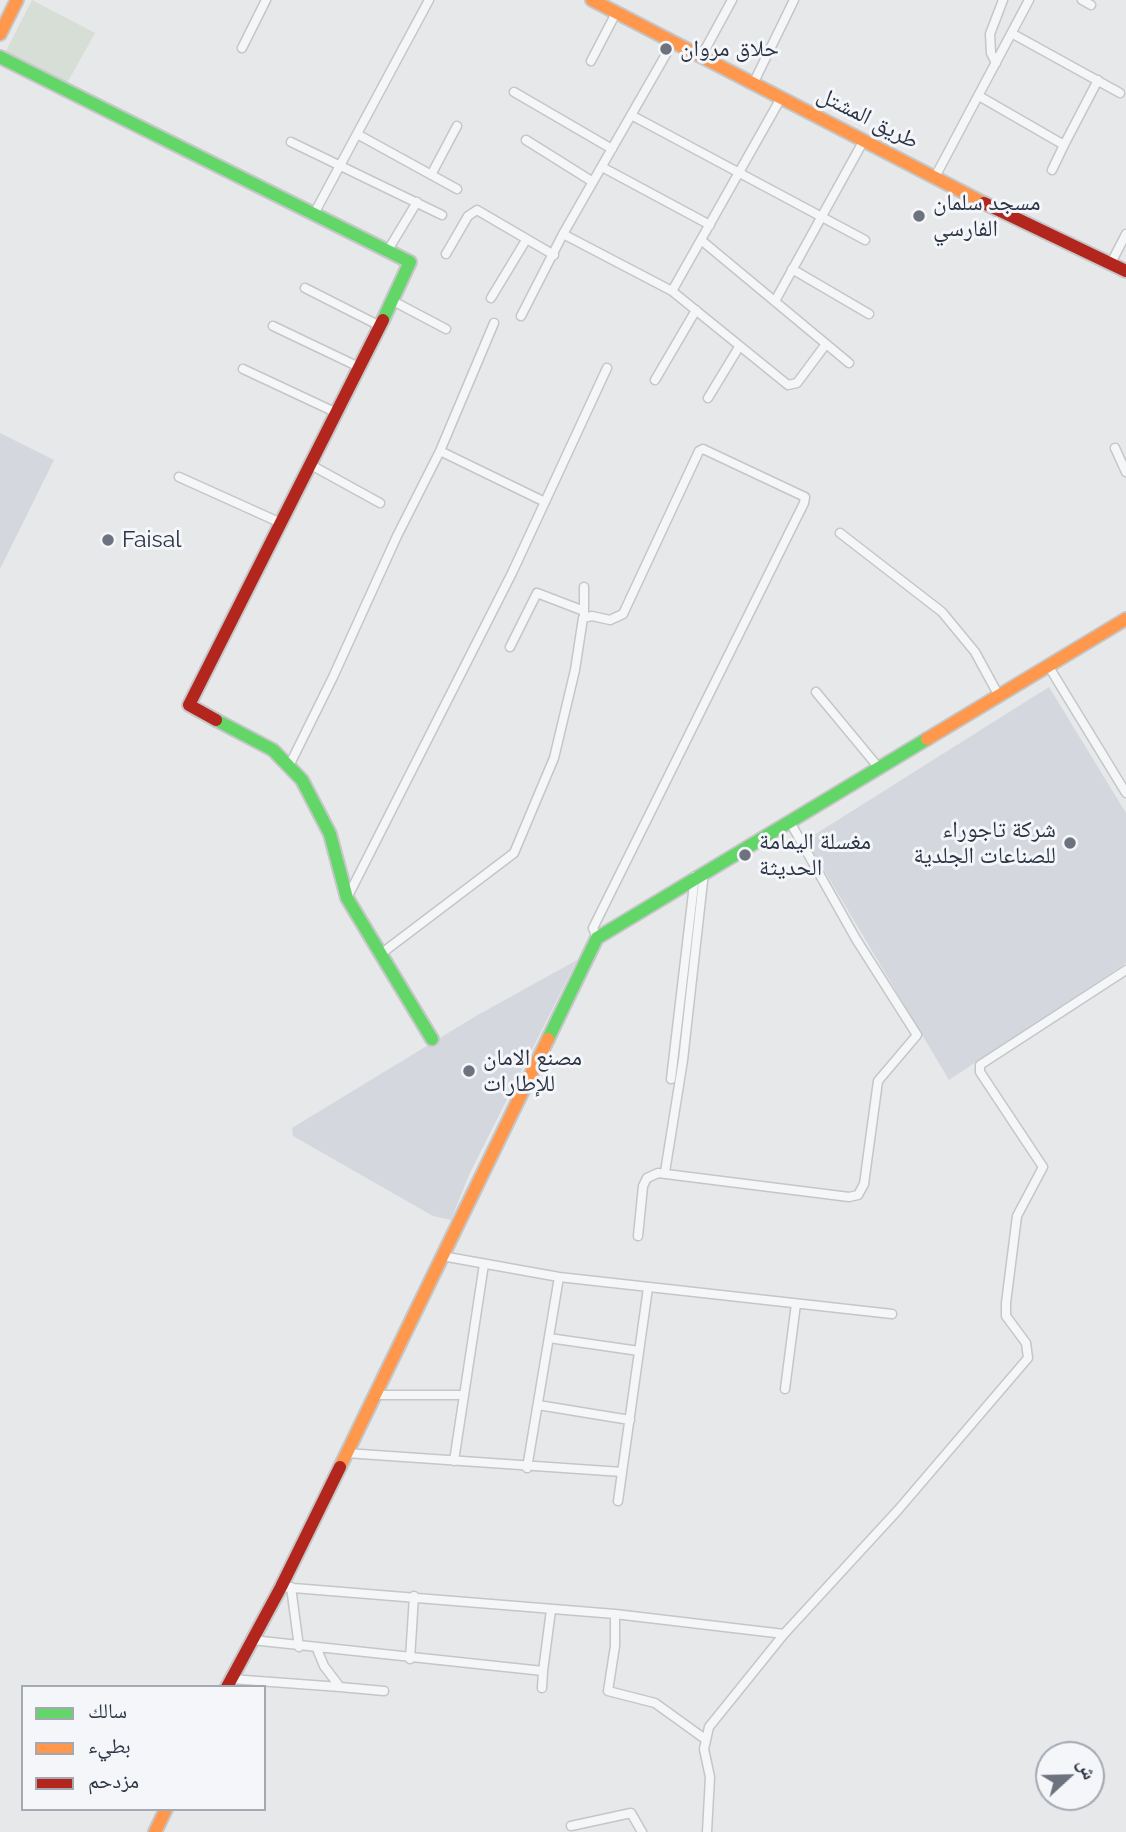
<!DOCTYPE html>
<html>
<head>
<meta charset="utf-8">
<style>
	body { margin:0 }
	#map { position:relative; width:1126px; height:1832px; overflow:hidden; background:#e6e8ea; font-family:Raleway,"Noto Naskh Arabic",sans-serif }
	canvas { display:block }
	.legend { position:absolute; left:21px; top:1685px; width:245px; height:126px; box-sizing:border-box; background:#f4f6f9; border:2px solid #a4a8b1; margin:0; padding:9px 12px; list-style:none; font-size:21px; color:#2b3445 }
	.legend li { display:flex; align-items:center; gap:14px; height:35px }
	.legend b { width:35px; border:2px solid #a4a8b1 }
	.north { position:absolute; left:1035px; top:1741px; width:70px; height:70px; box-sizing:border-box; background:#f4f6f9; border:2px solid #a4a8b1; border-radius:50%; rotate:68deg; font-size:19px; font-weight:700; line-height:28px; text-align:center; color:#2b3445 }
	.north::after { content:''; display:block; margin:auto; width:24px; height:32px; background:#6c737f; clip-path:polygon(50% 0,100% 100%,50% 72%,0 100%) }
</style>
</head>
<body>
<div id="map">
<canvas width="1126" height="1832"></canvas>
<ul class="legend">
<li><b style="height:9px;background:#63d668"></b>سالك</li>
<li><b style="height:9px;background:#ff974d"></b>بطيء</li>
<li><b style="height:9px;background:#b3261e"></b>مزدحم</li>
</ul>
<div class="north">ش</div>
</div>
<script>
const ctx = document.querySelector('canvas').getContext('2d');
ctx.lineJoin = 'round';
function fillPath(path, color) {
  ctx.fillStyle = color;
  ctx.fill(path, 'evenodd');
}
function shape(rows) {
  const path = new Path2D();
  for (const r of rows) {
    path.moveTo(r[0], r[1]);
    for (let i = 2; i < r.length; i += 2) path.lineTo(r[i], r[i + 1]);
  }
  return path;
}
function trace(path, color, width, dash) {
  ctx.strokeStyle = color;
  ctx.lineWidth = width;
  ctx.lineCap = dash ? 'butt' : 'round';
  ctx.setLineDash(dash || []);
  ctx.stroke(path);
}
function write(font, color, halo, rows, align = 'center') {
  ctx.font = font + ' Raleway,"Noto Naskh Arabic",sans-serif';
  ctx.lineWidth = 6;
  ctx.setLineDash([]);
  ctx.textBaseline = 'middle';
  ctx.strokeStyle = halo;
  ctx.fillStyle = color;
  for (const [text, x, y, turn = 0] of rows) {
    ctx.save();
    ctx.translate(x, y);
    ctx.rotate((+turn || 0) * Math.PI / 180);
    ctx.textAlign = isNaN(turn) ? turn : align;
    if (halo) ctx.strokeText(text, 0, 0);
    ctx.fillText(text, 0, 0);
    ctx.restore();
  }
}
fillPath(shape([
	[0,433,54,460,0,569],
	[1049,687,1126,813,1126,963,949,1080,806,840],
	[577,960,469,1175,451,1220,433,1216,293,1136,292,1128,476,1016]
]), '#d4d7dd');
fillPath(shape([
	[32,0,95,33,66,85,5,53]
]), '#d6ded6');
const street = shape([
	[1082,0,1091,5],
	[1013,34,1120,93],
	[242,48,266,0],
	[701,57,732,0],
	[591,61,616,13],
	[996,63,991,53,990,34,1003,0],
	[753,84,794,0],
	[514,92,612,149],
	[979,96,1064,145,1052,170],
	[631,115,865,240],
	[357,134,457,189],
	[526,140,593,182],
	[291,142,442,215],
	[1064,145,1098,80],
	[602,167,710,225],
	[431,175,457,126],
	[935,177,1029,0],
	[315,212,429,0],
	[563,234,672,291,788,385,797,383,826,344],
	[701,240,849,363],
	[388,250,417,202],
	[446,254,468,216,477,210,554,255],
	[1111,263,1126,234],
	[792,269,869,314],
	[305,288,380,326],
	[672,291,781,98],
	[491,298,526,240],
	[393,301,446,329],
	[775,301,864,140],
	[521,316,563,234,673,42],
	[273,326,361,368],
	[243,369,337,413],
	[655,380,696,310],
	[708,398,739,347],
	[1115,448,1126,472],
	[440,451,545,502],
	[311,465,380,503],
	[179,477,281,523],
	[840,533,942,612,975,652,999,696],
	[584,615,584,587],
	[510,647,537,593,584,611],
	[1049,667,1126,793],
	[816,692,879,768],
	[289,766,333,677,397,536,440,451,494,323],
	[347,898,512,573,607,368],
	[382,953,514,853,554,758,575,670,583,618,592,616,610,620,623,614,699,451,703,449,805,497,804,503,593,928,597,938],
	[671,1079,695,876],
	[665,1172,683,1060,704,872],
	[638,1236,643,1186,647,1178,658,1173,849,1197,858,1195,864,1184,878,1081,917,1035,856,939,790,822],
	[442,1256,559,1277,892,1314],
	[549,1338,639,1351],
	[785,1389,796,1304],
	[373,1395,463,1395],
	[538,1405,630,1420],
	[346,1453,622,1472],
	[454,1461,484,1264],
	[527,1468,559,1277],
	[618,1501,648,1288],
	[281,1587,615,1614,784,1634,709,1727,704,1749,710,1777,707,1832],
	[291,1587,299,1647],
	[615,1614,615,1646,608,1691,655,1703,705,1739],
	[784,1634,898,1510,1028,1358,1026,1343,1006,1316,1006,1303,1017,1216,1043,1167,980,1072,980,1065,1126,970],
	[252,1640,543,1671,551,1610],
	[317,1649,324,1666,340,1687,384,1691],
	[410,1659,414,1596],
	[231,1679,340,1687],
	[542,1688,543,1671],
	[571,1826,631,1813,642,1832]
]);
const fast = shape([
	[0,57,410,262,383,320],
	[216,720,273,750,302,780,330,834,347,898,432,1039],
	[548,1039,597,938,927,739]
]);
const slow = shape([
	[592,0,984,203],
	[0,34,17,0],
	[927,739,1126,619],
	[340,1467,548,1039],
	[155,1832,166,1809]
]);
const jam = shape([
	[984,203,1126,271],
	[216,720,189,705,383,320],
	[227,1687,281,1587,340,1467]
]);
trace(street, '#c4c6c8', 11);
trace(fast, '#c4c6c8', 16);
trace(slow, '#c4c6c8', 16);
trace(jam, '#c4c6c8', 16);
trace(street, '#f5f6f7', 8);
trace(fast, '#63d668', 12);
trace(slow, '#ff974d', 12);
trace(jam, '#b3261e', 12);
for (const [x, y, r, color] of [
	[666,49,7,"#6c737f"],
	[919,216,7,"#6c737f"],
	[108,540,7,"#6c737f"],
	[1070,843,7,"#6c737f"],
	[745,855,7,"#6c737f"],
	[469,1071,7,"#6c737f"]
]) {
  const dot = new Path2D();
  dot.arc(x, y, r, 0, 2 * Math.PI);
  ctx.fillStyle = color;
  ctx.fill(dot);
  trace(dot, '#f4f6f9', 2.5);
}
write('23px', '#2b3445', '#f4f6f9', [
	["حلاق مروان",680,49],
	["مسجد سلمان",933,203],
	["الفارسي",933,229],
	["Faisal",122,540],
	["شركة تاجوراء",1056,830,"right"],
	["للصناعات الجلدية",1056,856,"right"],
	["مغسلة اليمامة",759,842],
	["الحديثة",759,868],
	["مصنع الامان",483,1058],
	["للإطارات",483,1084]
], 'left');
write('23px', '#2b3445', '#f4f6f9', [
	["طريق المشتل",868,118,27]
]);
</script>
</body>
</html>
